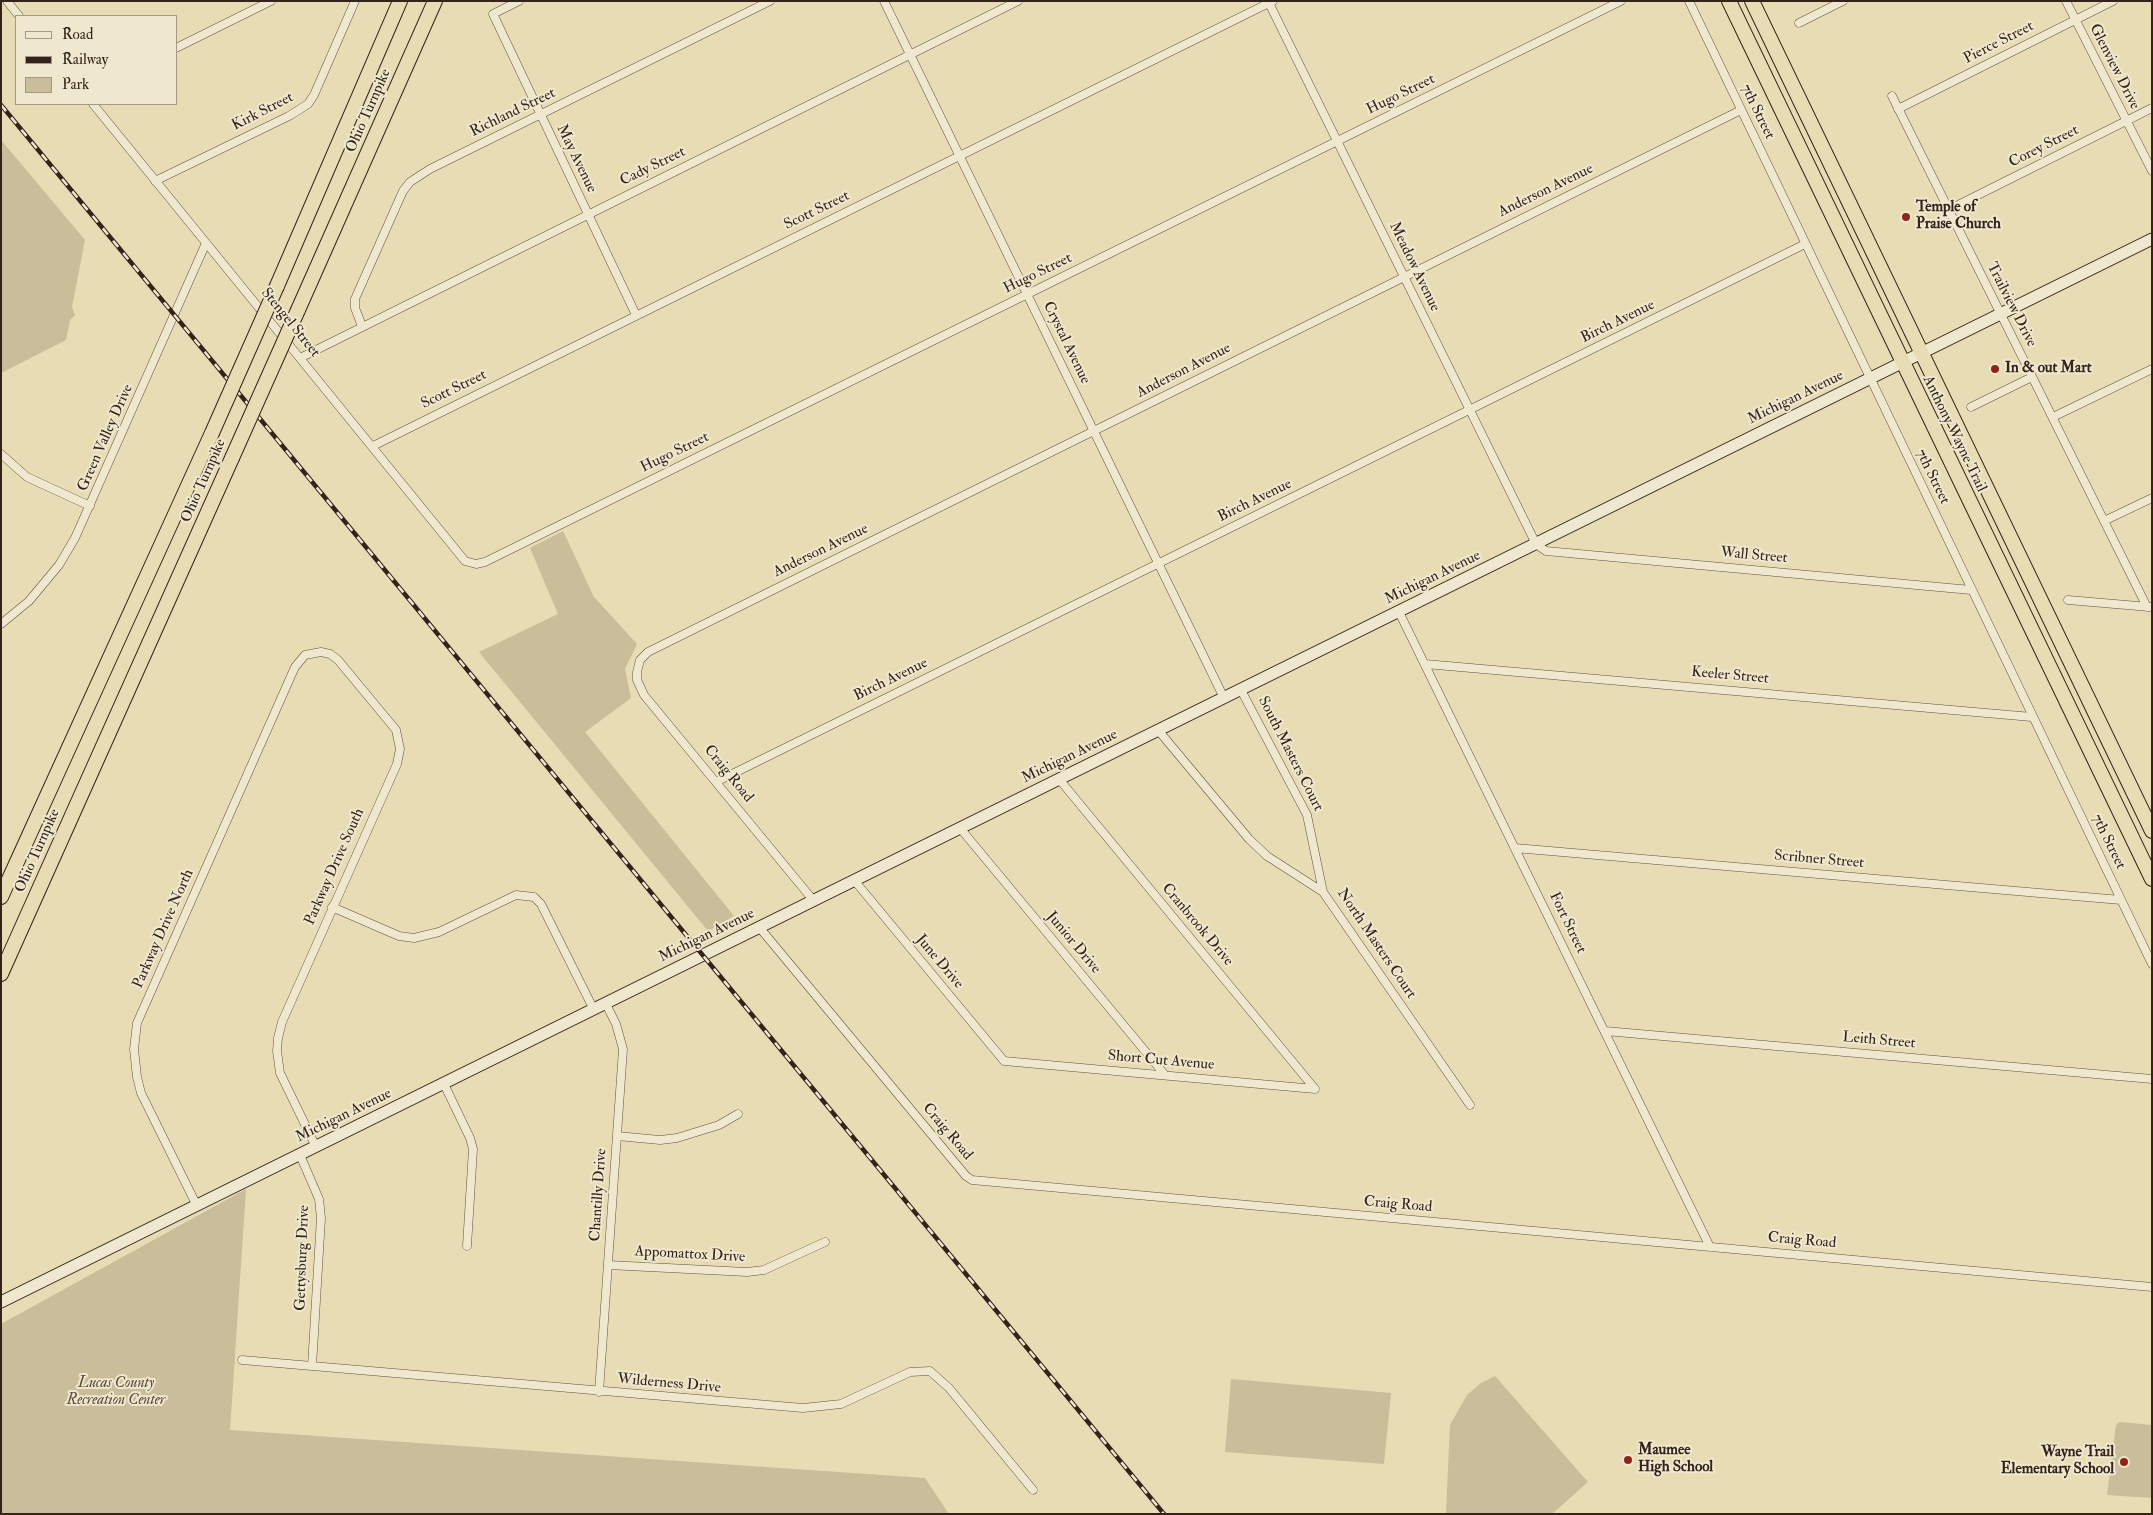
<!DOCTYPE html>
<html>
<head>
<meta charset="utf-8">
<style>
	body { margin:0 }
	#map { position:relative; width:2153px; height:1515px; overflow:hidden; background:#e7dcb4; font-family:"IM FELL Double Pica",serif }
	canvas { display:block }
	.frame { position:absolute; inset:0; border:2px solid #34231a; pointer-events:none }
	.legend { position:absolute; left:15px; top:15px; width:162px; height:90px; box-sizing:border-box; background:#efe8ce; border:1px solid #a49986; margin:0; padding:6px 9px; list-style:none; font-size:15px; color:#34231a }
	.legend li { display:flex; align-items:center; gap:10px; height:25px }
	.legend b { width:25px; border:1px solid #a49986 }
</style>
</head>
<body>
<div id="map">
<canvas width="2153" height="1515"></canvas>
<div class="frame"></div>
<ul class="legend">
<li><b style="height:6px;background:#efe8ce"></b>Road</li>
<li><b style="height:6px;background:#34231a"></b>Railway</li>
<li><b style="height:14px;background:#c9bd9a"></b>Park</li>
</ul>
</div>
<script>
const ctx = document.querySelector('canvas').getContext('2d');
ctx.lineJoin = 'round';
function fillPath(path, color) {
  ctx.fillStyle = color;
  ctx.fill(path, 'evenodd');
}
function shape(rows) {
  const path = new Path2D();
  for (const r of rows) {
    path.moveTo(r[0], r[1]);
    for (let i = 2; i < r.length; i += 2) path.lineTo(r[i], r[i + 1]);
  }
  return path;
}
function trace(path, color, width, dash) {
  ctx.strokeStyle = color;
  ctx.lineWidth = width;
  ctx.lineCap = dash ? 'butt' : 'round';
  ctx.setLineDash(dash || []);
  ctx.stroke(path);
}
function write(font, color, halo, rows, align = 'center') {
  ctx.font = font + ' "IM FELL Double Pica",serif';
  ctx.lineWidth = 4;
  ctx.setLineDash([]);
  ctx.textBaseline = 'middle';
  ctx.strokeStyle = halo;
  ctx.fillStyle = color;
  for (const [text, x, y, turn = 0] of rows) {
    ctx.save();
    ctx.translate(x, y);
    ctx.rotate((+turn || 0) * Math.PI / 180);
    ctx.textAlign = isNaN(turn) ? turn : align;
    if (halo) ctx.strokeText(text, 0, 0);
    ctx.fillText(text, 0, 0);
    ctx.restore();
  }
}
fillPath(shape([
	[1,140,85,240,72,307,75,315,70,320,66,340,1,373],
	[563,531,594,597,637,644,625,669,631,698,585,732,734,916,708,931,479,652,558,614,530,548],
	[246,1189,230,1430,925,1478,949,1514,1,1514,1,1324],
	[1495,1376,1588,1482,1552,1514,1446,1514,1450,1425,1467,1395,1481,1383],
	[1231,1379,1391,1393,1384,1464,1225,1452],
	[2120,1422,2152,1425,2152,1498,2107,1495,2116,1425]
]), '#c9bd9a');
const street = shape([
	[7,1,19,16],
	[519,1,493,14,636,315],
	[884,1,1224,698],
	[1268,1,1536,544,1546,551,1971,590],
	[1689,1,2152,964],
	[2066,1,2152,171],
	[1799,23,1843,1],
	[176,48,271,1],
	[1892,96,2147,607],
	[93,104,465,561,476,564,485,562,1621,1],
	[1898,109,2113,1],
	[155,181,289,116,308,104,314,95,355,1],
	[1948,210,2152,108],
	[362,326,355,308,355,299,403,191,410,182,430,169,770,1],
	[300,358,1018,1],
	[1971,407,2032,377],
	[2053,417,2152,369],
	[373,446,1273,1],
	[1,454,27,477,90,506],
	[2104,521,2152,498],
	[2068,600,2150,607],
	[1399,612,1710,1247],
	[1,624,29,601,59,565,75,538,206,243],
	[1425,664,2032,717],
	[1241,690,1307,815,1323,892],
	[1158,730,1249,839,1267,856,1323,892,1470,1105],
	[1059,779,1315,1089],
	[716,782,1805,244],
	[960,828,1165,1075],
	[1515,848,2121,900],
	[854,880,1004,1061,1315,1089],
	[813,900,644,695,637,680,637,672,640,660,648,652,1741,110],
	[332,907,399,936,414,938,439,932,516,895,534,897,541,904,594,1010],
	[759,927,966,1176,972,1180,2152,1287],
	[1605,1031,2152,1079],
	[444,1084,470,1138,473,1149,467,1246],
	[617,1136,660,1140,677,1138,719,1125,738,1114],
	[300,1155,319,1199,321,1218,312,1366],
	[197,1206,141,1093,137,1077,134,1049,137,1023,295,667,305,655,321,652,330,654,338,660,396,730,400,749,397,764,282,1022,278,1038,277,1051,280,1073,316,1147],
	[608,1265,747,1272,764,1270,825,1242],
	[242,1360,803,1408,841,1404,910,1372,930,1371,949,1388,1033,1490],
	[599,1392,623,1049,616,1024,606,1004]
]);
const secondary = shape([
	[1,1302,2152,239]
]);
const highway = shape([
	[1729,1,2152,879],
	[1752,1,2152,831],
	[277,286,400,1],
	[298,310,435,1],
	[1,897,212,433],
	[1,974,232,458]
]);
trace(street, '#615140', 9);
trace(secondary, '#34231a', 13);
trace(highway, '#34231a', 16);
trace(street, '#efe8ce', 8);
trace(secondary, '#efe8ce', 11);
trace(highway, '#e7dcb4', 14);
const rail = shape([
	[1,105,1164,1514]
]);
trace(rail, '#34231a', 4.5);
trace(rail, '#efe8ce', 2.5, [8]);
const highwayBridge = shape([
	[212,433,277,286],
	[232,458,298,310]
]);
trace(highwayBridge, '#34231a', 16, []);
trace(highwayBridge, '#e7dcb4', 14);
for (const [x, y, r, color] of [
	[1906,217,5,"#8f2418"],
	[1995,369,5,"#8f2418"],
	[1628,1460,5,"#8f2418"],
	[2124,1462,5,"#8f2418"]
]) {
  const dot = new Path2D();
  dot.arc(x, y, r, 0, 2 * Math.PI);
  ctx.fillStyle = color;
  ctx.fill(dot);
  trace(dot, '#efe8ce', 2);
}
write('15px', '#34231a', '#efe8ce', [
	["Pierce Street",1999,43,-27],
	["Glenview Drive",2114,67,63],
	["Hugo Street",1401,95,-26],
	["Ohio Turnpike",369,111,-66],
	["Kirk Street",263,112,-27],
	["7th Street",1757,112,64],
	["Richland Street",513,113,-26],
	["Corey Street",2044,147,-27],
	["May Avenue",576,159,64],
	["Cady Street",653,167,-26],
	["Anderson Avenue",1546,191,-26],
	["Scott Street",817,211,-26],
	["Meadow Avenue",1414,267,64],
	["Hugo Street",1038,274,-26],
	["Trailview Drive",2011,305,63],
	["Birch Avenue",1618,322,-26],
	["Stengel Street",290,323,51],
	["Crystal Avenue",1066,343,64],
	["Anderson Avenue",1184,371,-27],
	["Scott Street",454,390,-26],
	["Michigan Avenue",1796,398,-26],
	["Anthony Wayne Trail",1954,434,64],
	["Green Valley Drive",106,438,-66],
	["Hugo Street",675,453,-26],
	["7th Street",1932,477,64],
	["Ohio Turnpike",204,481,-66],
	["Birch Avenue",1255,501,-26],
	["Anderson Avenue",821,551,-26],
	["Wall Street",1754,556,5],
	["Michigan Avenue",1433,578,-26],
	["Keeler Street",1730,676,5],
	["Birch Avenue",891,680,-26],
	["South Masters Court",1290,754,63],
	["Michigan Avenue",1070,757,-26],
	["Craig Road",728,774,51],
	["7th Street",2108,842,64],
	["Ohio Turnpike",38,851,-66],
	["Scribner Street",1819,860,5],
	["Parkway Drive South",335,867,-66],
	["Fort Street",1567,923,64],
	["Cranbrook Drive",1197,925,50],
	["Parkway Drive North",164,929,-66],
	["Michigan Avenue",707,936,-26],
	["Junior Drive",1073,943,50],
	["North Masters Court",1376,944,56],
	["June Drive",939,962,50],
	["Leith Street",1879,1041,5],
	["Short Cut Avenue",1161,1061,5],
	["Michigan Avenue",344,1116,-26],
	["Craig Road",947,1132,50],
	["Chantilly Drive",599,1195,-86],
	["Craig Road",1398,1205,5],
	["Craig Road",1802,1241,5],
	["Appomattox Drive",690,1255,3],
	["Gettysburg Drive",303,1258,-88],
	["Wilderness Drive",669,1384,5]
]);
write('bold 15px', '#34231a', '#efe8ce', [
	["Temple of",1916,208],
	["Praise Church",1916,225],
	["In & out Mart",2005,369],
	["Maumee",1638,1451],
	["High School",1638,1468],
	["Wayne Trail",2114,1453,"right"],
	["Elementary School",2114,1470,"right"]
], 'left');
write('italic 15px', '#594a3a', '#efe8ce', [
	["Lucas County",116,1384],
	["Recreation Center",116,1401]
]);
</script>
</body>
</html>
